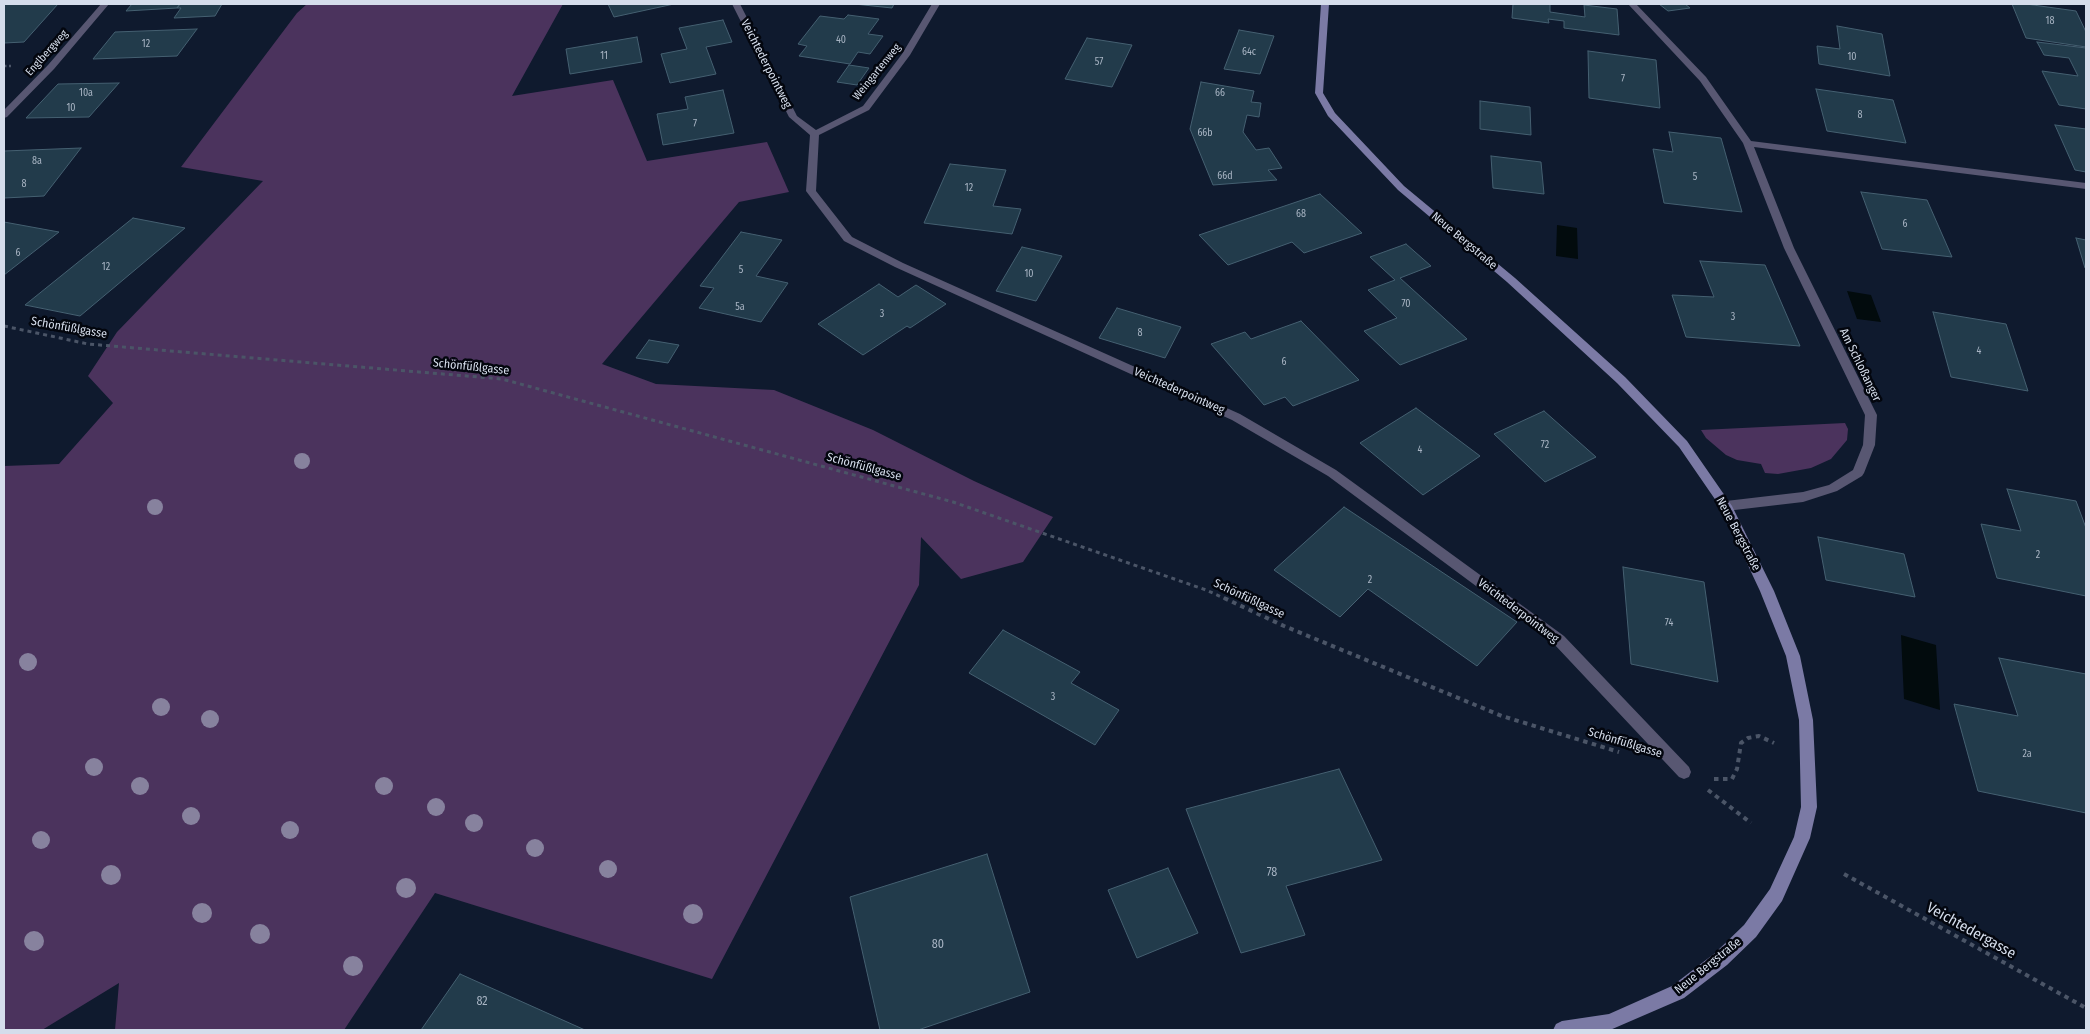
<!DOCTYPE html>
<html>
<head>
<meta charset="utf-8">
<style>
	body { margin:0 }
	#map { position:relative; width:2090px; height:1034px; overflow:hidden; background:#0f1a2e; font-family:"Fira Sans Condensed",sans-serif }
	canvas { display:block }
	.frame { position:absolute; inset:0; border:5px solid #d5ddeb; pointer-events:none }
</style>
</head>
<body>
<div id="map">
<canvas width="2090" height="1034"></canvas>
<div class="frame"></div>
</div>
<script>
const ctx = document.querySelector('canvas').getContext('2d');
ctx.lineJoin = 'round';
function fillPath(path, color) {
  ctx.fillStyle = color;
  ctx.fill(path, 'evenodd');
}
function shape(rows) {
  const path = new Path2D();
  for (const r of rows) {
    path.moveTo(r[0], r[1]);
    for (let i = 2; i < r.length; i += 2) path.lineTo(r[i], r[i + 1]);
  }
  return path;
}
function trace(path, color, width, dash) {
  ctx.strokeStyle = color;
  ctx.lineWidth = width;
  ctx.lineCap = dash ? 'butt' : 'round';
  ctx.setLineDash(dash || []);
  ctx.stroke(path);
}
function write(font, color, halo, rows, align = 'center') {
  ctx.font = font + ' "Fira Sans Condensed",sans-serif';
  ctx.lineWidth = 5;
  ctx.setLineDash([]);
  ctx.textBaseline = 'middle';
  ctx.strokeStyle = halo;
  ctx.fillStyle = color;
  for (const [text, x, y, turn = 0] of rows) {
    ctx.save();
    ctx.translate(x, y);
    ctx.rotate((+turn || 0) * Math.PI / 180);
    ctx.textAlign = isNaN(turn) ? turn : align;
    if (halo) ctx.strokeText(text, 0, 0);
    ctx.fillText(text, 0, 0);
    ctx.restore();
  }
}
fillPath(shape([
	[307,4,563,4,512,96,613,80,647,161,767,142,789,192,739,202,602,364,656,384,774,390,873,430,974,481,1053,517,1023,562,961,579,921,537,919,585,712,979,435,893,344,1030,115,1030,119,983,42,1030,4,1030,4,466,59,464,113,403,88,376,117,332,263,181,181,167,297,13],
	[1845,423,1848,429,1847,440,1831,459,1811,468,1778,474,1765,473,1761,464,1737,460,1726,455,1706,438,1701,430]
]), '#4b335d');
fillPath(shape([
	[1557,225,1577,228,1578,259,1556,256],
	[1847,291,1871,295,1881,322,1857,319],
	[1901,635,1936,645,1940,710,1904,699]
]), '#020b0d');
const building = shape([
	[4,4,58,4,24,42,4,43,4,4],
	[132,4,180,4,177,8,126,11,132,4],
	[180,4,222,4,215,16,174,18,181,8,177,8,180,4],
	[608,4,674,4,614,17,608,4],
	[854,4,894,4,892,8,854,4],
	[1513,4,1550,4,1550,12,1585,17,1584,5,1617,9,1619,35,1564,28,1564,21,1548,19,1549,23,1512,18,1513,4],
	[1659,4,1685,4,1690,8,1668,11,1659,4],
	[2012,4,2026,4,2076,11,2086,32,2086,47,2026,38,2012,4],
	[848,15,879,19,868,34,883,36,870,54,858,52,850,64,799,56,807,46,798,44,820,16,844,19,848,15],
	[723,20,732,42,706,47,716,74,670,83,661,54,687,49,679,28,723,20],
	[1837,26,1882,34,1890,76,1819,64,1817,46,1840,49,1837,26],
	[197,29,177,56,93,59,115,32,197,29],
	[1239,30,1274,36,1260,74,1224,69,1239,30],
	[637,37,642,62,570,74,566,49,637,37],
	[1087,38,1132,45,1112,87,1065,79,1087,38],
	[2037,42,2086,48,2086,109,2059,105,2042,71,2078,76,2069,58,2044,55,2037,42],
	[1588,51,1656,60,1660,108,1589,98,1588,51],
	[849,65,869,68,857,85,837,82,849,65],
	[1201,82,1254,91,1251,102,1261,103,1259,117,1247,115,1243,132,1256,150,1269,148,1282,168,1268,170,1277,180,1213,185,1190,129,1201,82],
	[119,83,89,117,26,118,58,84,119,83],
	[1816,89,1893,100,1906,143,1827,131,1816,89],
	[723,90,734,133,663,145,657,114,688,109,685,97,723,90],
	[1480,101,1530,107,1531,135,1480,129,1480,101],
	[2055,125,2086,129,2086,172,2075,170,2055,125],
	[1669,132,1721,138,1742,212,1664,203,1653,149,1673,152,1669,132],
	[81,148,44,196,4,198,4,151,81,148],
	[1491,156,1541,162,1544,194,1493,188,1491,156],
	[950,164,1006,170,993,206,1021,209,1012,234,924,223,950,164],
	[1861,192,1927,200,1952,257,1882,249,1861,192],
	[1320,194,1362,233,1304,253,1292,242,1228,265,1199,235,1320,194],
	[133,218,185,228,80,316,25,305,133,218],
	[4,222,59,232,4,275,4,222],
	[741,232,782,240,756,276,788,283,761,322,699,308,714,288,700,286,741,232],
	[2076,238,2086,240,2086,268,2085,268,2076,238],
	[1406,244,1431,266,1400,278,1467,339,1400,365,1364,331,1397,318,1368,290,1395,280,1370,257,1406,244],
	[1022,247,1062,256,1036,301,996,291,1022,247],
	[1700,261,1765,265,1800,346,1686,337,1672,295,1714,297,1700,261],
	[879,284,898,297,916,285,946,304,910,328,907,326,863,355,818,324,879,284],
	[1117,308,1181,327,1165,358,1099,338,1117,308],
	[1933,312,2006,324,2028,391,1951,377,1933,312],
	[1301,321,1359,380,1293,406,1285,397,1264,405,1211,344,1245,332,1251,339,1301,321],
	[649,340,679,345,668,363,636,358,649,340],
	[1416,408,1480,456,1423,495,1360,443,1416,408],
	[1544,411,1596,457,1545,482,1494,434,1544,411],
	[2007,489,2076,501,2086,528,2086,596,1997,578,1981,524,2021,531,2007,489],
	[1344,507,1517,622,1477,666,1368,589,1340,617,1274,570,1344,507],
	[1818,537,1904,554,1915,597,1826,580,1818,537],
	[1623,567,1704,582,1718,682,1631,664,1623,567],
	[1003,630,1080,672,1071,683,1119,710,1095,745,969,673,1003,630],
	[1999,658,2086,674,2086,813,1978,791,1954,704,2018,716,1999,658],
	[1339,769,1382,860,1286,886,1305,935,1241,953,1186,809,1339,769],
	[987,854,1030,992,918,1030,880,1030,850,897,987,854],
	[1168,868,1198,933,1137,958,1108,890,1168,868],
	[460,974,585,1030,421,1030,460,974]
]);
fillPath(building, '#223b4b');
trace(building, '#456071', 1);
trace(shape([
	[4,66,11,66]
]), '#4b5567', 2.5, [2.5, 2.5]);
trace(shape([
	[4,326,88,344,502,379,953,502,1206,590,1226,599]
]), '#4b5567', 3, [4, 4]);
trace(shape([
	[1224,598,1284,626,1502,716,1619,752],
	[1714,779,1732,779,1737,769,1741,743,1748,738,1759,736,1774,743],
	[1708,790,1751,823],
	[1844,874,2086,1008]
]), '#4b5567', 4, [4.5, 4.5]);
fillPath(shape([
	[101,4,109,4,54,69,7,117,4,118,4,110,48,65,101,4],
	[732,4,740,4,797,116,816,130,863,106,902,54,932,4,940,4,910,55,869,110,819,135,816,191,852,237,903,263,1240,414,1336,470,1564,636,1689,767,1691,772,1689,777,1684,779,1679,777,1554,644,1328,476,1232,420,895,267,844,241,806,191,810,135,789,117,732,4],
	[1628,4,1636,4,1706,77,1751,141,2086,183,2086,189,1754,147,1794,248,1877,415,1875,445,1864,473,1862,476,1837,491,1803,502,1726,511,1722,509,1720,506,1722,503,1726,501,1803,492,1829,485,1853,470,1863,445,1865,415,1784,248,1743,143,1700,81,1628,4]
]), '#585772');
fillPath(shape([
	[1321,4,1329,4,1323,93,1335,113,1404,186,1515,278,1625,377,1687,441,1732,506,1774,591,1800,656,1813,720,1817,807,1810,838,1782,901,1756,937,1727,965,1684,998,1610,1030,1553,1030,1556,1024,1562,1021,1609,1014,1672,986,1715,953,1744,925,1770,889,1794,837,1801,807,1799,720,1786,656,1760,591,1721,508,1679,447,1617,383,1507,282,1398,190,1328,116,1315,93,1321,4]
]), '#7b7aa5');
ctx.fillStyle = '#87829e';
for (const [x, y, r] of [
	[302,461,8],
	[155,507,8],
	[28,662,9],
	[161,707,9],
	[210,719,9],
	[94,767,9],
	[140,786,9],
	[384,786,9],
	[436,807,9],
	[191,816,9],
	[474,823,9],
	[290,830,9],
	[41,840,9],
	[535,848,9],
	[608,869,9],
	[111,875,10],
	[406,888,10],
	[202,913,10],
	[693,914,10],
	[260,934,10],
	[34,941,10],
	[353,966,10]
]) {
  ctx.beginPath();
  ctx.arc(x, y, r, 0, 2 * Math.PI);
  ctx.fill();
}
write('10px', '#a8b4c3', null, [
	["18",2050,21],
	["40",841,40],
	["12",146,44],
	["64c",1249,52],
	["11",604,56],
	["10",1852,57],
	["57",1099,62],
	["7",1623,79],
	["10a",86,93],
	["66",1220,93],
	["10",71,108],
	["8",1860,115],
	["7",695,124],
	["66b",1205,133],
	["8a",37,161],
	["66d",1225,176],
	["5",1695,177],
	["8",24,184],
	["12",969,188],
	["68",1301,214],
	["6",1905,224],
	["6",18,253],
	["12",106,267],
	["5",741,270],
	["10",1029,274],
	["70",1406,304],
	["5a",740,307],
	["3",882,314],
	["3",1733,317],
	["8",1140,333],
	["4",1979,351],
	["6",1284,362],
	["72",1545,445],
	["4",1420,450],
	["2",2038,555],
	["2",1370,580],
	["74",1669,623],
	["3",1053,697],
	["2a",2027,754]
]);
write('11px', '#d5ddeb', '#03060e', [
	["Englbergweg",47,53,-48],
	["Weingartenweg",877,72,-51]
]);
write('12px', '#d5ddeb', '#03060e', [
	["Veichtederpointweg",766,64,63],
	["Neue Bergstraße",1464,241,40],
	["Schönfüßlgasse",69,328,10],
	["Am Schloßanger",1860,365,64],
	["Schönfüßlgasse",471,367,6],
	["Veichtederpointweg",1179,391,24],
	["Schönfüßlgasse",864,467,15],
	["Neue Bergstraße",1738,534,62],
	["Schönfüßlgasse",1249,599,25],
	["Veichtederpointweg",1518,611,37],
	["Schönfüßlgasse",1625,743,17],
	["Neue Bergstraße",1708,966,-39]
]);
write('12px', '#a8b4c3', null, [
	["78",1272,873],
	["80",938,945],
	["82",482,1002]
]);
write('15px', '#d5ddeb', '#03060e', [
	["Veichtedergasse",1971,931,29]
]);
</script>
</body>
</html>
